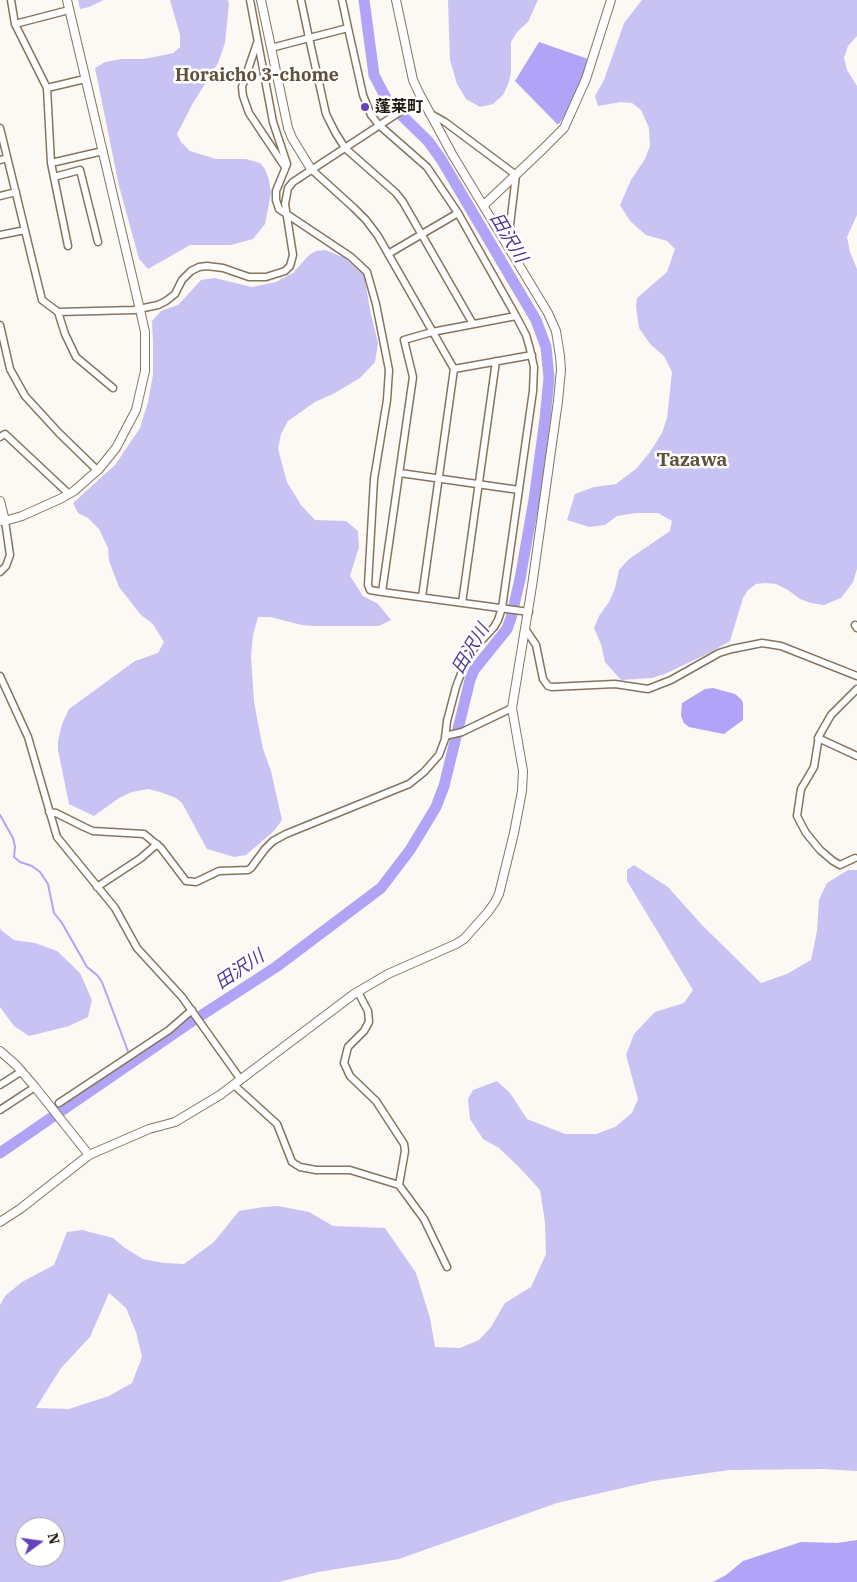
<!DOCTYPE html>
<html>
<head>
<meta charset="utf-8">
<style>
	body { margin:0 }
	#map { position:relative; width:857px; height:1582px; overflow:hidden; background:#fcf8f3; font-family:"IBM Plex Serif",serif }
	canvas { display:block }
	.north { position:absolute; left:15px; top:1517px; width:50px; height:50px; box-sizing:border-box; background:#fff; border:1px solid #a6a3a0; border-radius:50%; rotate:76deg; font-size:14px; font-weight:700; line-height:20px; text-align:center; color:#211a11 }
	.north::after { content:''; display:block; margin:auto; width:18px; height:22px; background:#6342ba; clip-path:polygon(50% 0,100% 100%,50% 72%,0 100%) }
</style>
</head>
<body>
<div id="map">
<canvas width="857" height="1582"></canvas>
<div class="north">N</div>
</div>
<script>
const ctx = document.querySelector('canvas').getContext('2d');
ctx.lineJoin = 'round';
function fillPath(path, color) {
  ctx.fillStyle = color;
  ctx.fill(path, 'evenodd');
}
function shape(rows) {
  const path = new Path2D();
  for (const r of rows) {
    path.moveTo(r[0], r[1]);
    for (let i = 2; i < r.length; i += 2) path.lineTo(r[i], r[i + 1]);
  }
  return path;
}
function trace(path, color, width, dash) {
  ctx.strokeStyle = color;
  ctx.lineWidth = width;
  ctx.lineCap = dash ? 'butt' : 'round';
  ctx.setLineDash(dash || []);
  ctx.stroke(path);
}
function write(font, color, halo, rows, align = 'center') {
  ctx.font = font + ' "IBM Plex Serif","Noto Sans JP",serif';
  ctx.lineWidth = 5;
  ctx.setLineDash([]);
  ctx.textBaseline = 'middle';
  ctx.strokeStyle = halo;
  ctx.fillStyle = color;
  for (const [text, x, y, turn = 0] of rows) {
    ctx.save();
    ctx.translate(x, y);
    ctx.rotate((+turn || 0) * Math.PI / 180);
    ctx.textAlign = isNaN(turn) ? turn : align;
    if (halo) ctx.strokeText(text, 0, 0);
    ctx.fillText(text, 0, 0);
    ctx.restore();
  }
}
fillPath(shape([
	[78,0,104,0,89,7,80,9],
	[170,0,228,0,229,4,225,43,218,63,193,103,177,134,181,142,190,151,216,159,246,159,260,163,265,169,269,180,271,193,265,224,253,239,231,245,190,245,148,269,139,259,119,186,95,68,105,62,122,59,144,59,159,56,173,53,180,47,180,35],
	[448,0,538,0,528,22,517,32,511,42,511,72,509,82,503,95,493,104,480,107,466,99,457,84,450,60],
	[642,0,857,0,857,36,848,46,844,58,847,70,857,86,857,215,847,237,850,252,857,269,857,569,853,582,841,598,824,605,811,603,800,599,788,590,776,584,765,583,756,584,748,590,743,598,730,641,709,653,665,674,652,678,621,680,605,662,601,644,594,628,599,616,609,602,615,588,619,570,629,559,670,531,672,521,658,513,636,513,617,516,605,525,589,527,567,520,575,494,594,487,616,484,637,468,650,452,662,433,667,418,672,372,664,356,650,344,639,328,636,307,637,298,667,272,675,249,667,241,646,235,630,221,620,205,631,180,645,159,650,146,649,128,641,110,632,103,621,102,598,106,595,96,604,80,624,23],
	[325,250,343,257,364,274,370,310,378,343,375,362,360,378,333,394,315,402,288,421,281,434,278,449,287,482,301,505,315,520,346,521,358,531,359,547,350,576,363,596,378,604,391,620,379,626,314,626,302,625,270,617,258,617,253,635,251,656,254,702,263,749,271,771,282,820,274,831,246,855,234,857,207,849,182,803,176,798,160,792,148,789,132,792,119,798,94,816,69,804,58,750,58,741,62,724,69,709,135,661,158,653,164,642,153,624,141,615,119,587,109,561,108,548,99,529,88,518,78,513,73,503,115,465,140,428,148,402,153,375,153,343,152,321,161,311,178,305,201,280,215,278,252,287,276,282,293,273,309,255,316,251],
	[634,865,668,887,702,925,761,983,787,974,811,960,817,931,819,900,827,883,848,870,857,870,857,1471,823,1469,729,1470,653,1481,557,1503,399,1559,318,1572,279,1582,0,1582,0,1305,5,1296,22,1282,54,1265,67,1232,82,1230,113,1238,125,1248,143,1259,164,1263,184,1264,214,1242,239,1211,264,1207,278,1206,309,1212,333,1226,385,1228,416,1273,430,1318,435,1347,460,1348,479,1340,491,1327,505,1303,531,1287,546,1254,545,1222,540,1190,519,1167,499,1148,483,1139,470,1119,468,1099,473,1090,497,1081,510,1093,527,1119,565,1134,596,1134,615,1127,632,1113,638,1099,626,1055,634,1034,655,1012,684,1003,693,990,627,881,627,870],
	[109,1293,126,1308,136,1332,142,1357,132,1383,109,1396,69,1409,36,1408,61,1368,90,1337],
	[25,1527,55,1527,55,1557,25,1557],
	[0,928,1,930,14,940,35,943,57,951,80,973,92,1000,88,1017,69,1026,29,1036,14,1026,0,1007]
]), '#c9c3f4');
fillPath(shape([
	[539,42,588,59,575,99,559,124,557,124,515,81],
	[713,688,735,694,741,699,743,703,743,720,724,734,689,727,684,723,681,716,682,703,705,689],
	[857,1540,857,1582,713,1582,726,1575,743,1561,801,1542,837,1543]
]), '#b1a4f6');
trace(shape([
	[0,815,13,838,15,847,14,857,20,862,32,866,40,872,48,884,54,913,62,923,87,967,97,975,102,982,129,1054]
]), '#b1a4f6', 2);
trace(shape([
	[0,1153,188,1024,276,967,381,888,410,850,436,807,444,786,470,680,474,670,507,629,511,618,520,579,534,500,545,419,549,378,546,347,536,320,441,159,428,141,388,102,374,75,364,0]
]), '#b1a4f6', 11);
const minor = shape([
	[11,0,15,24,47,88,51,163,68,246],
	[250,0,273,122,287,164,276,191,276,200,279,209,351,257,367,272,376,304,389,370,387,400,374,479,368,585,370,590,382,592,529,612],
	[301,0,309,38,348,28,342,0],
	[15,24,69,10],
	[257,43,242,87,243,96,249,113,285,167],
	[271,48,309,38,326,114,335,132,345,148,396,193,403,202,473,324],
	[47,88,85,79],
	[429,113,445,122,516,175,510,225,511,251],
	[0,128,42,300,58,312,134,310,158,305,166,301,175,294,182,280,191,271,199,267,207,266,223,268,249,277,266,277,285,271,290,266,293,255,285,204,288,188,293,182,421,98],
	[0,160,7,158],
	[51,163,103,151],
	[311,169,354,208,366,220,378,236,454,369,422,597],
	[54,177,80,170,98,242],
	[0,196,16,192],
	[0,235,25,230],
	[388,254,458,213],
	[58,312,65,334,76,357,113,388],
	[0,325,10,369,25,396,59,433,97,470],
	[454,369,532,355],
	[0,437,5,434,69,494],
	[400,473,519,490],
	[0,572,6,566,10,555,5,521],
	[382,592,413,377,404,340,432,332,516,316],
	[462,603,496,361],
	[855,625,857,628],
	[526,630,536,645,543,679,548,686,552,687,615,684,648,689,671,680,719,653,732,649,762,643,781,646,857,676],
	[0,676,28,737,57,837,115,908,137,948,182,997,241,1080],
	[445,736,462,732,512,708],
	[818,738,857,756],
	[49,812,56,813,84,827,93,831,144,834,161,848,186,881,196,882,219,871,248,870,251,868,265,849,273,841,286,834,409,784,424,772,439,755,445,739,447,721,456,687,468,655,494,627,498,620,502,608,533,391,534,367,530,349,526,335,516,316,458,213,427,167,379,125,371,115,363,95,348,28],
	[855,858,840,865,833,861,820,850,806,833,797,816,801,789,814,767,819,736,831,715,857,689],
	[97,887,141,858,157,844],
	[358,992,368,1011,369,1022,364,1031,348,1047,344,1063,350,1076,376,1101,404,1144,405,1151,399,1185],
	[0,1085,22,1071],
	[234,1085,277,1124,292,1162,300,1167,316,1170,350,1170,399,1185,424,1219,447,1267],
	[59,1103,169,1030,192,1010],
	[0,1110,35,1087]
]);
const tertiary = shape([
	[261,0,288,128,292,138,311,169],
	[484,205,543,149,564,128,586,79,611,0],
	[0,501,5,521,2,521],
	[5,521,22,516,62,498,74,491,99,469,116,448,136,410,145,371,145,332,141,314,67,0],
	[0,1051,16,1065,35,1087,89,1155],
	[0,1222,20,1209,89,1155,149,1129,175,1122,220,1095,354,994,388,974,456,944,464,939,488,912,495,902,499,894,514,833,522,791,523,771,512,708,532,586,558,401,561,370,560,356,556,331,548,313,452,154,419,93,413,80,396,0]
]);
trace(minor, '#86745d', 9);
trace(tertiary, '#86745d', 10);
trace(minor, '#fff', 6);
trace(tertiary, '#fff', 8);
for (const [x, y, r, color] of [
	[365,107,5,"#6342ba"]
]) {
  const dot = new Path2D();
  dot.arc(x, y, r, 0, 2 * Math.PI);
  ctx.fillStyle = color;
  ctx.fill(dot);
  trace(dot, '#fff', 2);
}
write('bold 16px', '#211a11', '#fff', [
	["蓬莱町",375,107]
], 'left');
write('bold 18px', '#61513b', '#fff', [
	["Horaicho 3-chome",257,76]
]);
write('italic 18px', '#4f3795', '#fff', [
	["田沢川",508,238,59],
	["田沢川",471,649,-59],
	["田沢川",240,970,-34]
]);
write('bold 19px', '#61513b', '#fff', [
	["Tazawa",692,461]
]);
</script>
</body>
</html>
